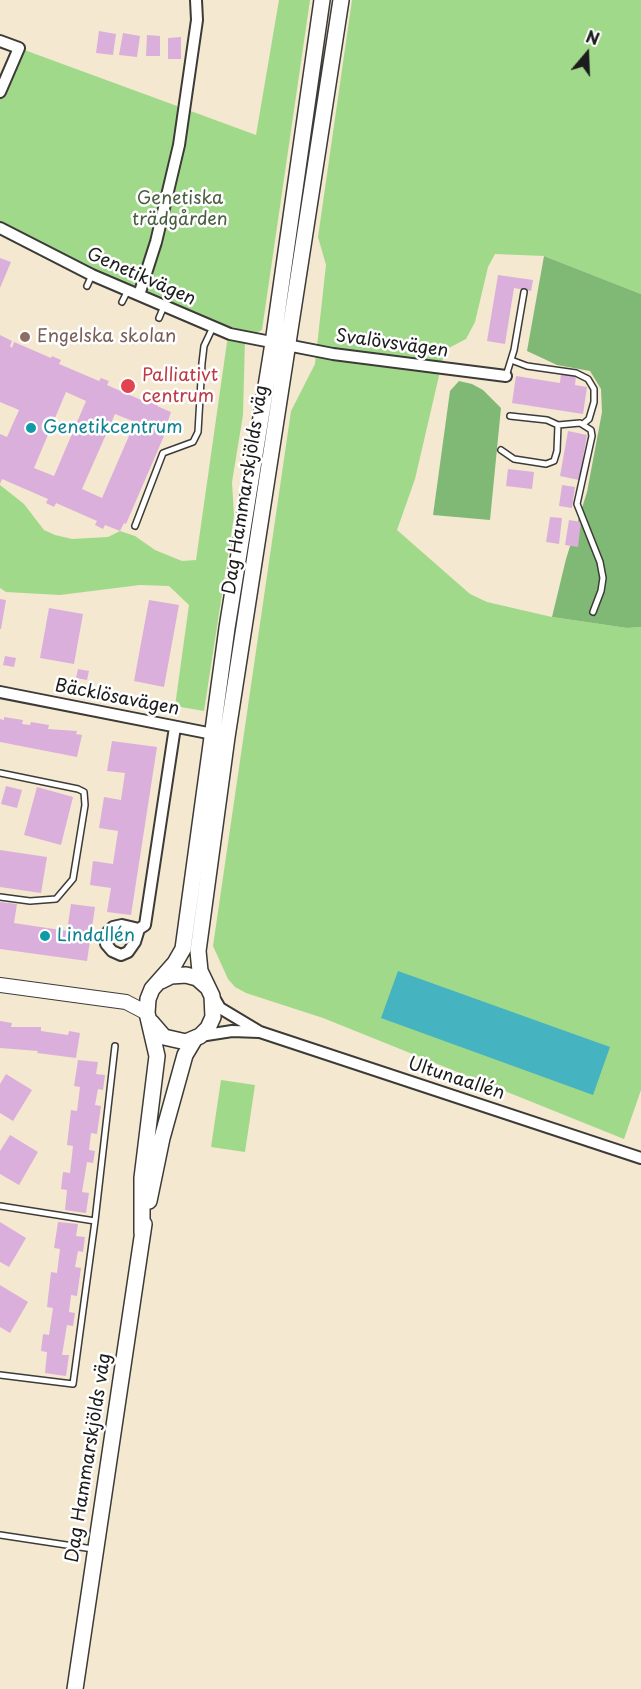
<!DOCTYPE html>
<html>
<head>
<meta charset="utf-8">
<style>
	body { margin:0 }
	#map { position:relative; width:641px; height:1689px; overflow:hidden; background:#f4e8d0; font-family:"Playpen Sans",sans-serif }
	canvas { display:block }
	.north { position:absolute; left:557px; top:24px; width:60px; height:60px; -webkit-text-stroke:4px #fff; paint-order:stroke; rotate:19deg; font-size:16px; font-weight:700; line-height:24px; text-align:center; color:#1c1c1c }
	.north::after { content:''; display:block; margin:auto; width:21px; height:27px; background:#1c1c1c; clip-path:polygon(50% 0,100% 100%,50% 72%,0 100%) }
</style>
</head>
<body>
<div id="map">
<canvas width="641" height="1689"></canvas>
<div class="north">N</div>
</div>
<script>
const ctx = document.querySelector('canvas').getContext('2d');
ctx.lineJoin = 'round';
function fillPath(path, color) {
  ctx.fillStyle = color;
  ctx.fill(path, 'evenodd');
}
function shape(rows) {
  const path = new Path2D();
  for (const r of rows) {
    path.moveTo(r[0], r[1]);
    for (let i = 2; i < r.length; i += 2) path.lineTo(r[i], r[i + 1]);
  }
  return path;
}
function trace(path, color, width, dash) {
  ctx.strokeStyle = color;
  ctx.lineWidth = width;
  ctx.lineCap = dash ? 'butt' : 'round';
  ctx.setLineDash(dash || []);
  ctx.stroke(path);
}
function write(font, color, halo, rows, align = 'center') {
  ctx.font = font + ' "Playpen Sans",sans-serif';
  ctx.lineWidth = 5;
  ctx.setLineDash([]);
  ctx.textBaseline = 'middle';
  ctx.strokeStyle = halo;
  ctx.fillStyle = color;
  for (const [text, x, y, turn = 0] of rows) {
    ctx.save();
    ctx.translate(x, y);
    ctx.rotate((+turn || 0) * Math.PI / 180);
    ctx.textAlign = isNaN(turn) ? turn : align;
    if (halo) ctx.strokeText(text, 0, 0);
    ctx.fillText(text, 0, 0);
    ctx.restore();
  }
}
fillPath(shape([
	[279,0,310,0,262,330,245,338,243,415,232,482,234,516,204,711,175,706,189,605,169,586,140,585,60,595,6,592,0,588,0,485,24,504,44,530,55,535,72,539,108,537,120,531,135,536,155,550,182,561,196,560,227,342,230,335,0,228,0,92,19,48,256,135],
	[352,0,641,0,641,294,544,256,495,254,488,267,475,322,466,339,445,350,415,479,397,530,470,594,487,602,552,617,627,628,641,627,641,1090,624,1139,323,1018,246,993,235,987,228,979,213,946,291,411,315,364,326,265,318,237],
	[221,1080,255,1085,245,1152,211,1147]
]), '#a1d98a');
fillPath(shape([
	[544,256,641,294,641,627,627,628,552,617,566,559,587,492,602,412,601,389,590,371,557,365,527,351],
	[459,381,472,384,483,390,501,408,490,520,433,515,450,391]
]), '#80b976');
fillPath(shape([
	[398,971,610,1047,593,1095,381,1018]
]), '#46b3c1');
fillPath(shape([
	[99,31,116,34,113,55,96,53],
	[123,33,140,36,137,57,119,55],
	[147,35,160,36,160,56,146,56],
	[181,37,181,59,168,59,168,38],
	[0,258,11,262,0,288],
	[498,275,533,280,531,291,514,288,505,344,487,341],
	[0,335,12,341,10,346,12,348,14,342,51,358,52,356,61,360,59,364,99,381,101,378,109,381,107,385,148,403,150,399,158,403,157,406,171,412,168,421,170,422,126,524,124,523,120,531,105,525,103,529,95,525,97,521,56,503,54,507,46,503,48,499,2,479,0,484,0,434,7,437,19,410,0,402],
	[66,392,86,401,54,476,34,468],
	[115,414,135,422,102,498,82,489],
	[561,373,576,376,575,385,587,387,583,414,512,403,516,376,560,383],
	[568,431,587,435,579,480,560,476],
	[508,469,534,472,532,489,506,486],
	[562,485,575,487,572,508,559,506],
	[550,517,562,518,559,544,546,542],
	[569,520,581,522,578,547,565,545],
	[0,599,6,600,1,629,0,629],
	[149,600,179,605,164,687,134,681],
	[49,608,83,614,74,664,40,658],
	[5,656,16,658,14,667,3,665],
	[78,669,89,671,87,680,76,678],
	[4,717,23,720,22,724,30,725,31,722,49,725,48,729,77,731,76,734,82,735,77,757,0,742,0,719,4,720],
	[112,741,157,747,131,915,107,912,111,888,90,885,93,861,113,864,118,831,99,828,104,797,121,800,125,773,107,771],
	[6,786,22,790,17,808,1,804],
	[37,787,73,797,61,845,24,835],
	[0,850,47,857,41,893,0,887],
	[0,902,17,904,14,923,67,931,71,904,95,907,87,961,0,949],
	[0,1021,12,1023,11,1027,41,1027,41,1031,68,1035,69,1031,80,1033,76,1058,37,1053,38,1051,0,1048],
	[78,1060,98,1062,96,1074,105,1075,103,1090,98,1089,95,1105,101,1106,97,1134,91,1133,89,1150,95,1151,93,1163,87,1162,82,1192,89,1193,86,1213,65,1210,67,1190,61,1189,63,1172,70,1173,73,1146,67,1145,71,1110,77,1111,80,1087,74,1086],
	[6,1074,32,1090,13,1121,0,1113,0,1084],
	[10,1135,38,1152,19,1185,0,1174,0,1151],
	[0,1222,26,1238,9,1267,0,1262],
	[58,1222,78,1224,76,1236,85,1237,83,1252,78,1251,75,1267,81,1268,77,1296,71,1295,69,1312,75,1313,73,1326,67,1325,62,1355,69,1355,66,1376,45,1373,47,1352,41,1351,43,1334,49,1335,53,1308,47,1307,51,1272,57,1273,60,1249,54,1248],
	[0,1285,28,1302,10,1333,0,1327]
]), '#dbafdb');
const service = shape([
	[87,286,92,275],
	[122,302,128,290],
	[159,318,164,306],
	[511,360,527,366,576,373,588,379,594,389,594,402,589,419,583,424],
	[506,376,514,350,524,292],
	[558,425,580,423,591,430,592,436,577,504,600,562,603,578,601,591,593,612],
	[501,450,514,459,546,464,554,461,557,451,558,425,547,420,510,416],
	[135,526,163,453,193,442,198,432,202,363,204,346,213,327],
	[0,773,78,789,84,792,85,805,73,879,56,899,30,901,0,897],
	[0,1206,95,1221,115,1046],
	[0,1375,73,1384,95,1221],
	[0,1535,93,1549]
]);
const minor = shape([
	[0,41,19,48,0,92],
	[0,228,92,275,230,334,333,354,506,376],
	[139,295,156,242,179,145,197,20,196,0],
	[0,692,218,735],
	[139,929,122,925,113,927,106,934,106,944,112,951,121,955,128,952,135,942,139,929,145,925,175,727],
	[213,996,220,1008,260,1032,641,1158],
	[200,1036,232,1031,259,1032]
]);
const tertiary = shape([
	[0,985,126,1002,147,1013]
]);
const secondary = shape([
	[161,981,171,976,186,975,197,978,206,986],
	[151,1022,164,1037,186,1042,200,1036,208,1028,213,1017,212,996,200,971,198,951,227,737,341,0],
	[149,1201,162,1138,185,1055,194,1040],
	[142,1233,142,1178,157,1056,147,1013,148,999,152,989,175,963,183,949,227,628,273,343,322,0],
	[75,1689,144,1224]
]);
trace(service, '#3c3b37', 8);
trace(minor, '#3c3b37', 14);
trace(tertiary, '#3c3b37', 16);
trace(secondary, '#3c3b37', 18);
trace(service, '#fff', 5);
trace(minor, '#fff', 10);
trace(tertiary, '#fff', 14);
trace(secondary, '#fff', 15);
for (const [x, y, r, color] of [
	[25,337,6,"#8d6e63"],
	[128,386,8,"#e0444e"],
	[31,428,6,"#0f9aa8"],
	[45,936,6,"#0f9aa8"]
]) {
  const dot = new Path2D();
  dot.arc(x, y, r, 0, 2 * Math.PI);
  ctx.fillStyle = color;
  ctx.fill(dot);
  trace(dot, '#fff', 2);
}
write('18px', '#4b5e42', '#fff', [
	["Genetiska",180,199],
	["trädgården",180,220]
]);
write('18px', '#1c1c1c', '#fff', [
	["Genetikvägen",141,277,24],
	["Svalövsvägen",392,344,8],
	["Dag Hammarskjölds väg",246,490,-81],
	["Bäcklösavägen",117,698,11],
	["Ultunaallén",456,1079,18],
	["Dag Hammarskjölds väg",89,1458,-81]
]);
write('18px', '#785e54', '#fff', [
	["Engelska skolan",37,337]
], 'left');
write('18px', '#be3a42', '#fff', [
	["Palliativt",142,376],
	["centrum",142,397]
], 'left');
write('18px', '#0d838f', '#fff', [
	["Genetikcentrum",43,428],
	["Lindallén",57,936]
], 'left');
</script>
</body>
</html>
